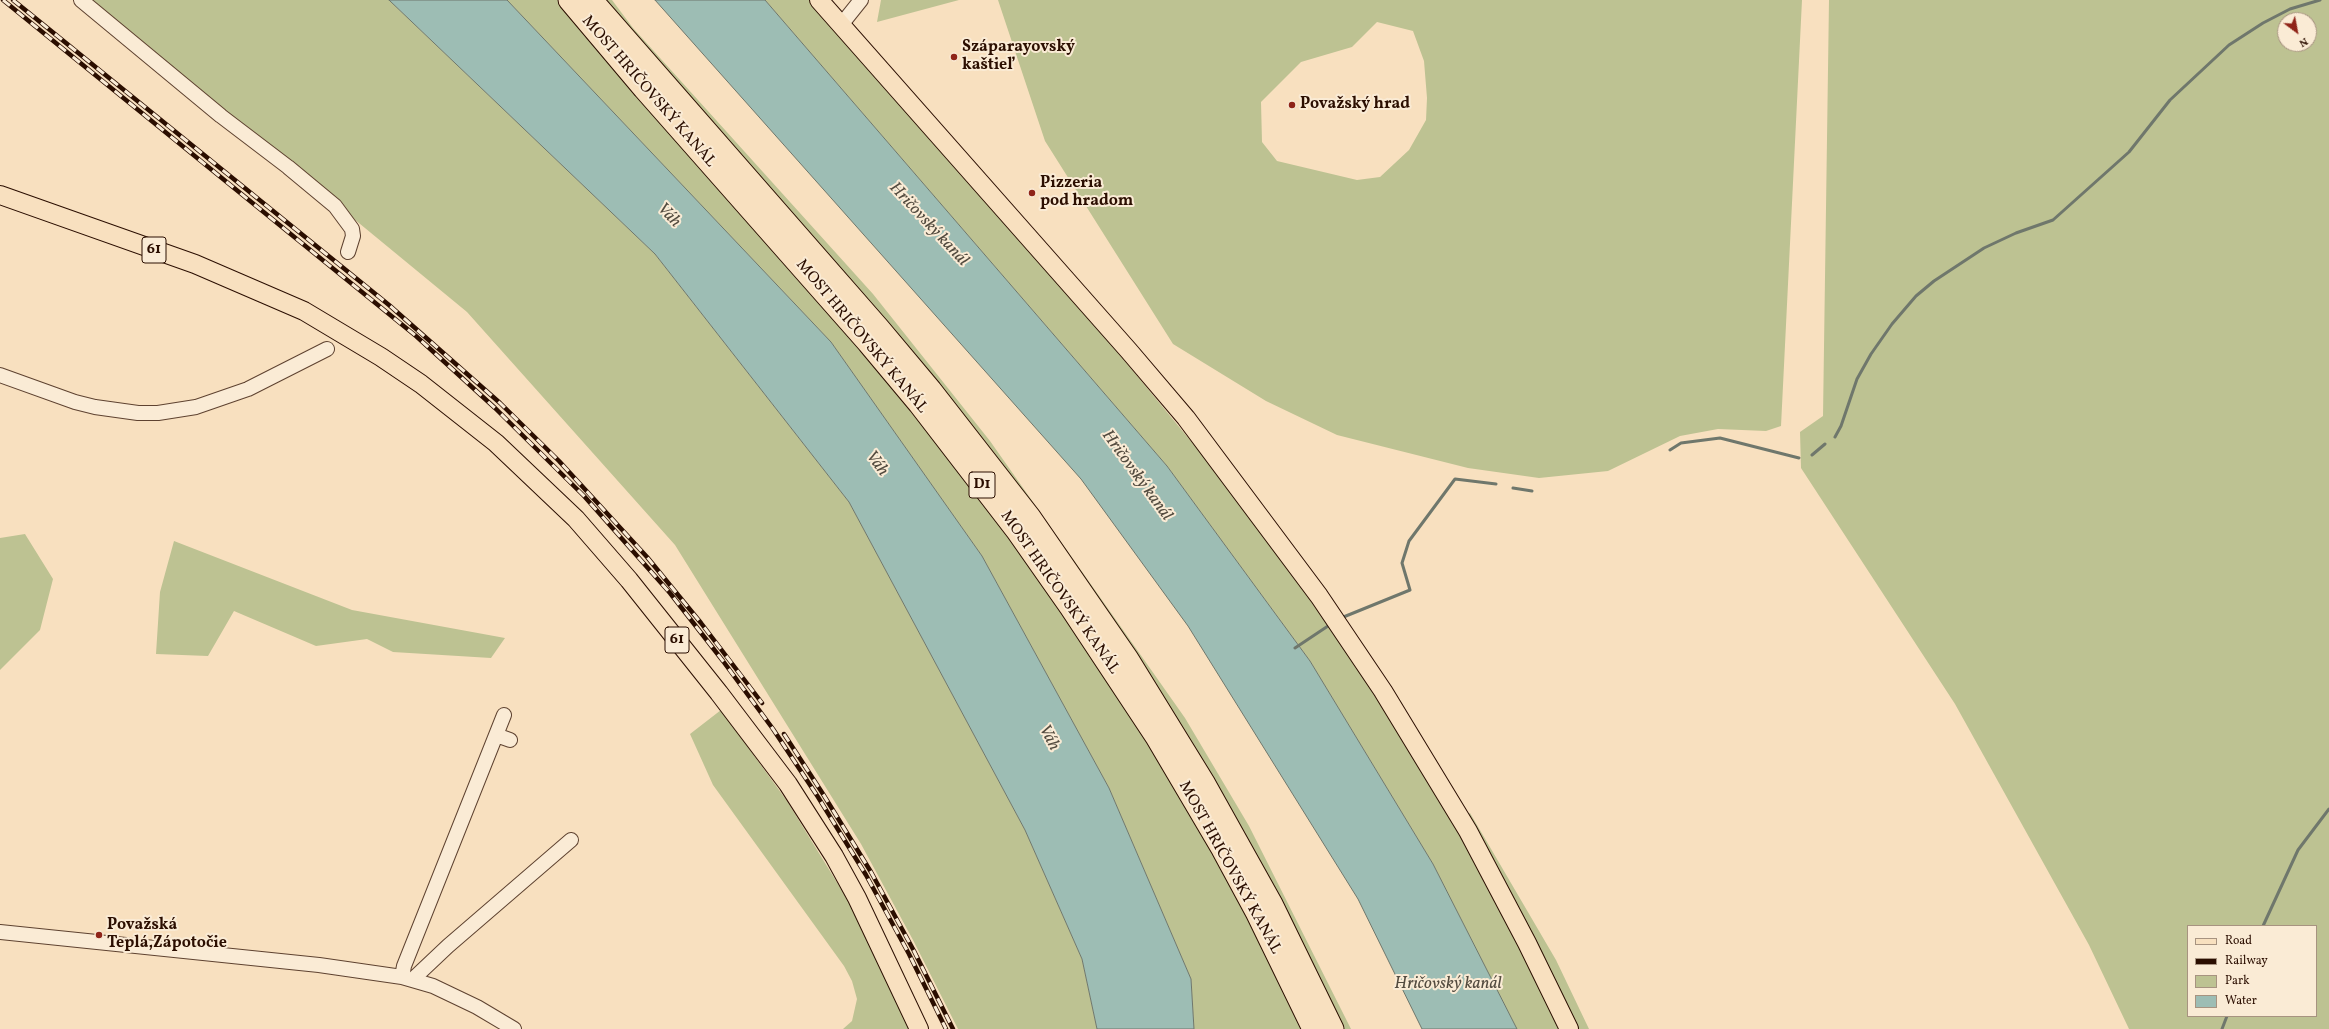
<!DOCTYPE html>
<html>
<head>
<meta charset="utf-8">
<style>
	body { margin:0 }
	#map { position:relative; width:2329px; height:1029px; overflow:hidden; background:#f8e0bf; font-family:Vollkorn,serif }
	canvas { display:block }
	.legend { position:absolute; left:2187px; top:925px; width:130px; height:92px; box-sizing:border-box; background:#faebd5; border:1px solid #a79380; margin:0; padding:5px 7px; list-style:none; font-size:12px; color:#2b0e00 }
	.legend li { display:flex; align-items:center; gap:8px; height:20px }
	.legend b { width:20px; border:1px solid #a79380 }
	.north { position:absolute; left:2277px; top:12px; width:40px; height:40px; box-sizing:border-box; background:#faebd5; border:1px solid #a79380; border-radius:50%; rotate:148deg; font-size:11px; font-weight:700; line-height:16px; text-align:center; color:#2b0e00 }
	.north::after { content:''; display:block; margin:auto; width:14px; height:18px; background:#8f2418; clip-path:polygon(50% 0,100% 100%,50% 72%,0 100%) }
</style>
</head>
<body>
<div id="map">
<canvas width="2329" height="1029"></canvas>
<ul class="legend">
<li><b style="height:5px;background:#f8e0bf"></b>Road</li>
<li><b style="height:5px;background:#2b0e00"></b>Railway</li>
<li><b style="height:11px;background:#bdc292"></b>Park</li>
<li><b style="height:11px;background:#9dbdb4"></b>Water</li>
</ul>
<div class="north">N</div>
</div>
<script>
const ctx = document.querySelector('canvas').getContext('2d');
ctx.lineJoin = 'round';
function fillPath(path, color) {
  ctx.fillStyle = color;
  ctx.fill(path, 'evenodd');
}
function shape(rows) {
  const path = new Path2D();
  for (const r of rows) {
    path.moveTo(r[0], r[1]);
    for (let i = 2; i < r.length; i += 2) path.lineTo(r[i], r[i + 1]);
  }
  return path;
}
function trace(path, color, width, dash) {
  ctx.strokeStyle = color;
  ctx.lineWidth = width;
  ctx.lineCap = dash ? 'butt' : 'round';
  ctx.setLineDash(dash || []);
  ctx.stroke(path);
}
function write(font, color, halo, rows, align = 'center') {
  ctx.font = font + ' Vollkorn,serif';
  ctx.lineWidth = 4;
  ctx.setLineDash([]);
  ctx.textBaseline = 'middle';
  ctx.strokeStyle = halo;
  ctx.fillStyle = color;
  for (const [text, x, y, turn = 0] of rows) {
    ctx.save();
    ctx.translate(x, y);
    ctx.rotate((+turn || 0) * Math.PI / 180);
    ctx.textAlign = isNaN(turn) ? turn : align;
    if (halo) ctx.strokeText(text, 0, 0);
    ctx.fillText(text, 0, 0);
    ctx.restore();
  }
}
fillPath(shape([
	[88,0,389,0,655,254,849,502,1025,830,1082,959,1097,1029,958,1029,913,940,861,844,675,545,467,312],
	[507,0,612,0,633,28,873,294,990,441,1185,718,1249,826,1351,1029,1194,1029,1191,979,1109,788,982,556,831,342],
	[765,0,828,0,1245,507,1343,643,1452,823,1470,813,1556,960,1589,1029,1517,1029,1433,864,1310,661,1167,466],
	[881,0,959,0,877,22],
	[998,0,1802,0,1781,426,1766,431,1718,429,1680,436,1608,471,1539,478,1468,468,1337,435,1266,401,1173,344,1045,141],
	[1377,22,1413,31,1424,61,1427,98,1426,120,1409,150,1380,177,1357,180,1277,161,1262,142,1261,102,1301,62,1352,47],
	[1829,0,2329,0,2329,1029,2129,1029,2089,945,1955,704,1801,468,1800,432,1823,416],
	[2285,20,2309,20,2309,44,2285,44],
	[2188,926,2316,926,2316,1016,2188,1016],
	[25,534,53,579,40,630,0,670,0,538],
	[174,541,352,610,505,638,491,658,393,652,367,639,316,646,234,611,208,656,156,654,160,592],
	[721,710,787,801,849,902,910,1029,843,1029,852,1021,857,999,852,981,844,966,713,785,690,734]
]), '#bdc292');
const water = shape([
	[389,0,507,0,831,342,982,556,1109,788,1191,979,1194,1029,1097,1029,1082,959,1025,830,849,502,655,254,389,0],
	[655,0,765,0,1167,466,1310,661,1433,864,1517,1029,1422,1029,1358,899,1188,626,1081,479,655,0]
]);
fillPath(water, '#9dbdb4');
trace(water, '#6f776c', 1);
trace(shape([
	[1835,437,1841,426,1857,379,1871,354,1892,324,1916,296,1934,281,1984,248,2016,233,2053,220,2129,152,2170,100,2229,45,2263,23,2290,9,2320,0],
	[1670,450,1681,443,1720,438,1799,458],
	[1812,455,1825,444],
	[1513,488,1532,491],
	[1341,618,1410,590,1402,563,1409,541,1455,479,1496,484],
	[1295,648,1331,624],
	[2263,926,2298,850,2329,809],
	[2222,1029,2227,1016]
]), '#6f776c', 3);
const minor = shape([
	[81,0,221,116,288,167,335,206,352,229,353,236,348,252],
	[841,25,861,0],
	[0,375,75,402,95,407,138,413,158,413,196,407,248,389,327,349],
	[496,735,510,740],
	[0,932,319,965,402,977,433,986,477,1007,514,1029],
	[402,977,404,966,504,715],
	[412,980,448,946,571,840]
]);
const major = shape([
	[819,0,1129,351,1186,418,1319,596,1383,691,1468,831,1527,943,1569,1029],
	[0,195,195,264,304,311,381,357,421,384,496,443,576,519,629,580,719,693,788,784,834,856,857,898,919,1029]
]);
const highway = shape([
	[569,0,644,89,868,343,919,404,1016,530,1070,607,1156,737,1222,849,1256,912,1313,1029],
	[592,0,879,328,931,390,1030,517,1128,659,1205,784,1272,904,1333,1029]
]);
trace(minor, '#5e4230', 16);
trace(major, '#2b0e00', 20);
trace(highway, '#2b0e00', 23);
trace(minor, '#faebd5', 14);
trace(major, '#f8e0bf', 18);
trace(highway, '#f8e0bf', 21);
const rail = shape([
	[3,0,416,336,495,408,584,496,670,593,723,661,773,729,818,797,866,875,909,954,946,1029],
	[13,0,389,305,500,403,559,461,647,557,701,623,762,703],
	[784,734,823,794,871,872,914,951,953,1029]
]);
trace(rail, '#2b0e00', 4.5);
trace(rail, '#faebd5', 3, [9]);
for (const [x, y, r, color] of [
	[954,57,4,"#8f2418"],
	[1292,105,4,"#8f2418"],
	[1032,193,4,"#8f2418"],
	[99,935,4,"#8f2418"]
]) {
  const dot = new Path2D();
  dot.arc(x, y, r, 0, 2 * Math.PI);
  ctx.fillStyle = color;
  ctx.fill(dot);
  trace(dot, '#faebd5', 1.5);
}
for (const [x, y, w] of [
	[154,250,24],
	[982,485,26],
	[677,640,24]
]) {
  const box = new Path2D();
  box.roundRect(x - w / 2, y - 13, w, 26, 3);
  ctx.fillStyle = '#faebd5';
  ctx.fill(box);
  trace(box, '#2b0e00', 1);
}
write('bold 15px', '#2b0e00', null, [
	["61",154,250],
	["D1",982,485],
	["61",677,640]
]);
write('bold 16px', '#2b0e00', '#faebd5', [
	["Száparayovský",962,48],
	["kaštieľ",962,66],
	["Považský hrad",1300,105],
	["Pizzeria",1040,184],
	["pod hradom",1040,202],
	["Považská",107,926],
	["Teplá,Zápotočie",107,944]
], 'left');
write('16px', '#2b0e00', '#faebd5', [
	["MOST HRIČOVSKÝ KANÁL",648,92,49],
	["MOST HRIČOVSKÝ KANÁL",861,337,50],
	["MOST HRIČOVSKÝ KANÁL",1059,593,55],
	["MOST HRIČOVSKÝ KANÁL",1229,868,61]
]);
write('italic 17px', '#534b3f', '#faebd5', [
	["Váh",668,216,47],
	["Hričovský kanál",928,225,47],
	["Váh",876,464,54],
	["Hričovský kanál",1136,476,54],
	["Váh",1048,738,63],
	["Hričovský kanál",1448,985]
]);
</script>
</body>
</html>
